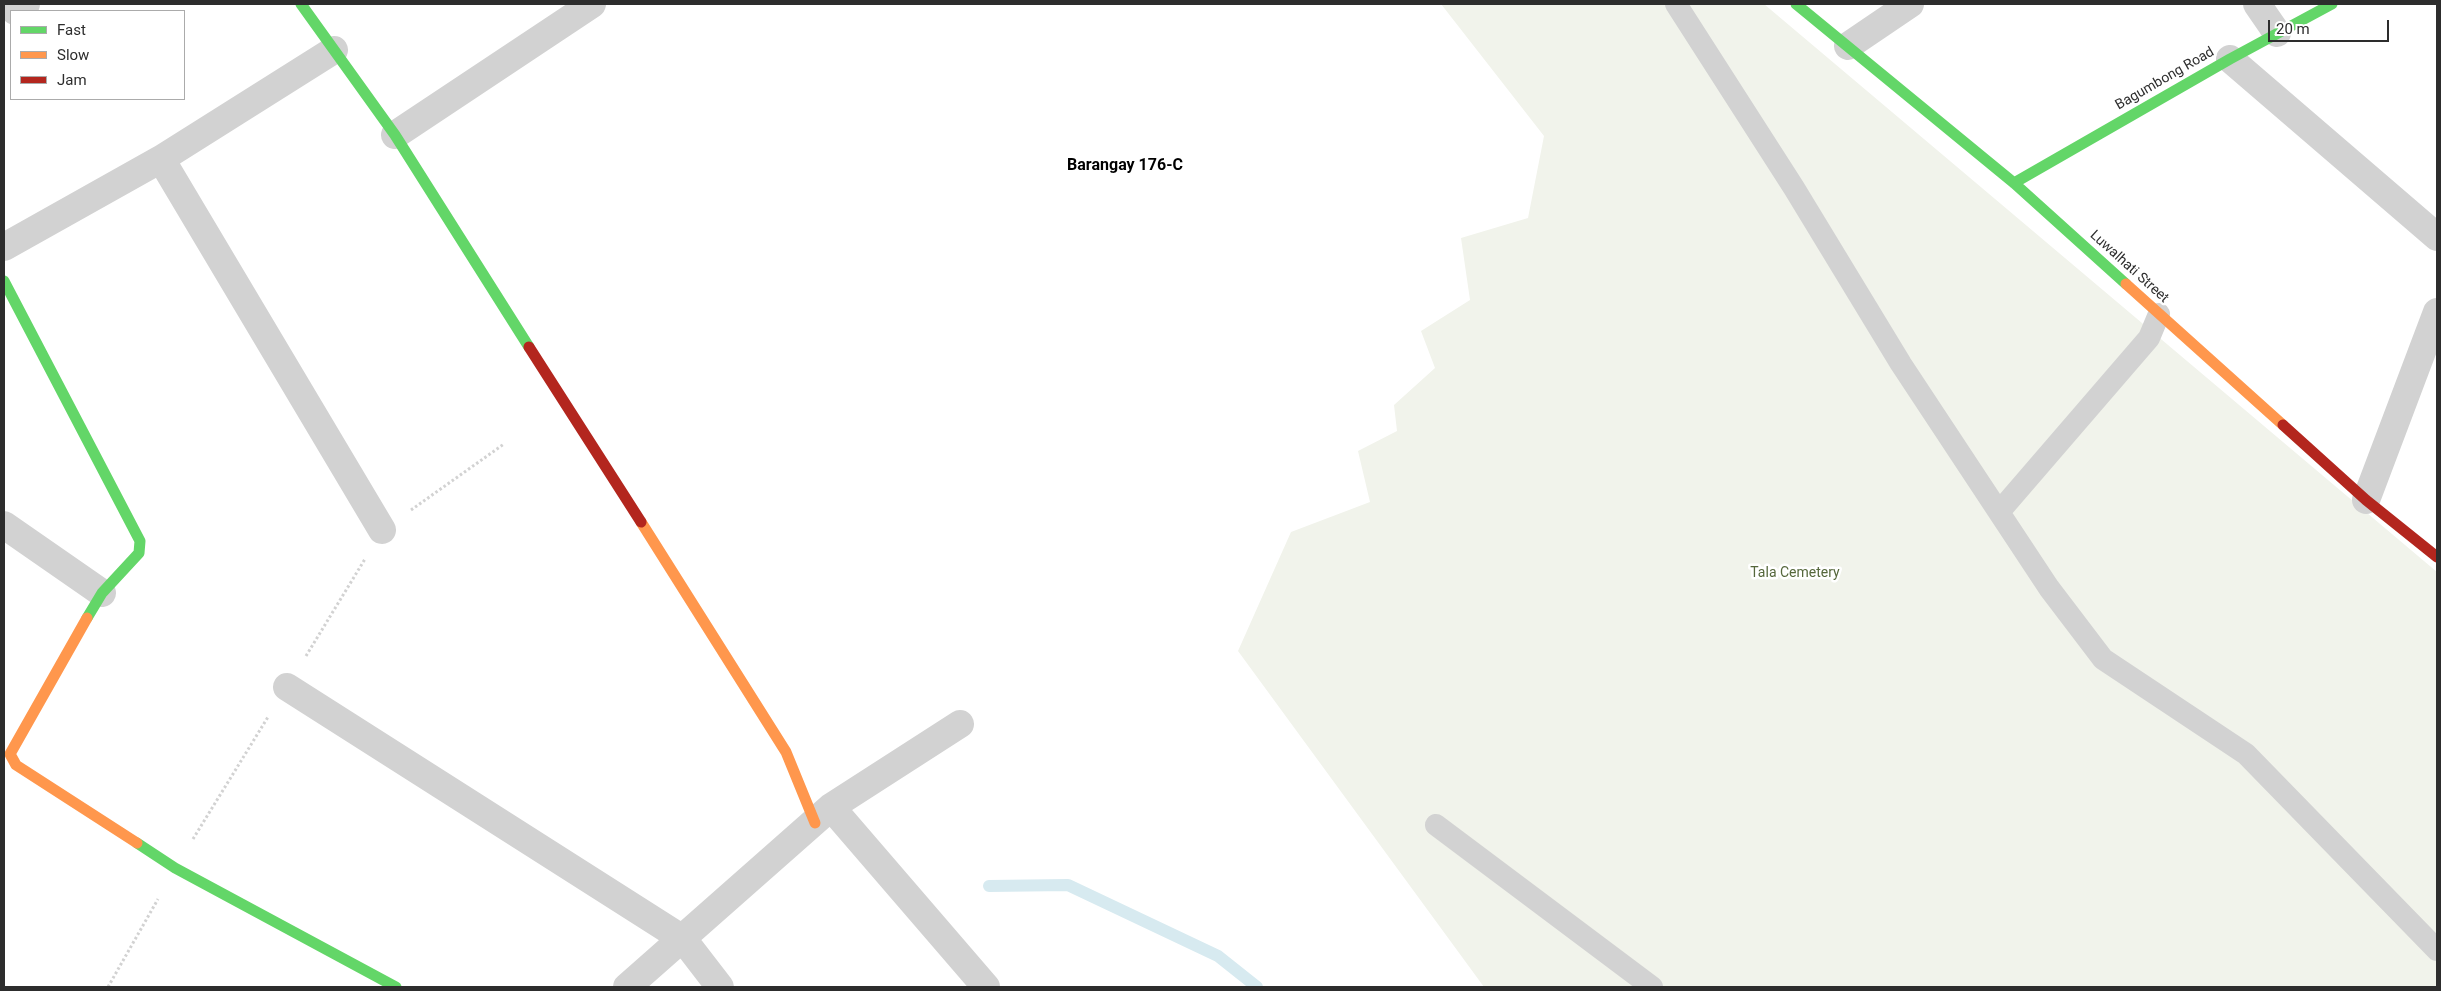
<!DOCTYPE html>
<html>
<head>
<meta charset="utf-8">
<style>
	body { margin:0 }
	#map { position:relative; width:2441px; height:991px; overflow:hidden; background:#fff; font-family:Roboto,sans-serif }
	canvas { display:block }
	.frame { position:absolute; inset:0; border:5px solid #2d2d2d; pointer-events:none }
	.legend { position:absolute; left:10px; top:10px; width:175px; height:90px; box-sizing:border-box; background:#fff; border:1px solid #ababab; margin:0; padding:6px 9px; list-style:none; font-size:15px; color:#2d2d2d }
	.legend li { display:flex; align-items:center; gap:10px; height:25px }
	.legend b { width:25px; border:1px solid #ababab }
	.scale { position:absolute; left:2268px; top:20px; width:121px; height:22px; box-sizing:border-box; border:2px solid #2d2d2d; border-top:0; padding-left:6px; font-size:15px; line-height:18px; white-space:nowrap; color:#2d2d2d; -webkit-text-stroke:4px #fff; paint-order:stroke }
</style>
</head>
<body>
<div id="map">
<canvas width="2441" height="991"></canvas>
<div class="frame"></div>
<ul class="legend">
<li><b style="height:6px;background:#63d668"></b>Fast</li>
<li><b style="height:6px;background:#ff974d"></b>Slow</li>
<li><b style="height:6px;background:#b3261e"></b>Jam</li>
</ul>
<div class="scale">20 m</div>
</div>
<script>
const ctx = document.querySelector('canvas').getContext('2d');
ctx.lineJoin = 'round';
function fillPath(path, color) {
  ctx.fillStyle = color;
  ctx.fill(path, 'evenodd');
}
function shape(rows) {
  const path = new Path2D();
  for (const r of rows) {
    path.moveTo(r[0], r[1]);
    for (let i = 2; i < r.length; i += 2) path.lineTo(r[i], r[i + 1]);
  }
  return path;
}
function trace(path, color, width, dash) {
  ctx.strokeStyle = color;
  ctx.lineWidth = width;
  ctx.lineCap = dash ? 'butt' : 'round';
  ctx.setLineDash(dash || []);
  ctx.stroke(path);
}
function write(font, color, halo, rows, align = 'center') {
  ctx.font = font + ' Roboto,sans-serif';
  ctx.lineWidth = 5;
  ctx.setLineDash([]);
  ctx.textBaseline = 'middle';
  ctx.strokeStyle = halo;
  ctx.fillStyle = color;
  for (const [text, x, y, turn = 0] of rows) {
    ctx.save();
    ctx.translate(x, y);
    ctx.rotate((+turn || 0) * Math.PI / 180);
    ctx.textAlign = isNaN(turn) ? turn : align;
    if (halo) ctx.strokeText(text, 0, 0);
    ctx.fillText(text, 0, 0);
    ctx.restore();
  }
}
fillPath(shape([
	[1441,4,1764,4,2437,572,2437,987,1484,987,1238,651,1291,532,1370,502,1358,451,1397,431,1394,405,1435,368,1421,331,1470,300,1461,238,1528,218,1544,136]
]), '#f1f3eb');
trace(shape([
	[989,886,1068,885,1218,956,1257,987]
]), '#d7eaf0', 12);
trace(shape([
	[411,510,504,444],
	[306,656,365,559],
	[193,839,268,717],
	[108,987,158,899]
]), '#d2d2d2', 3, [2.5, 2.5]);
trace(shape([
	[1676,4,1794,188,1901,364,2049,588,2103,659,2246,754,2437,950],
	[1999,512,2149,338,2159,314],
	[1436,825,1652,987]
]), '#d2d2d2', 22);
trace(shape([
	[2257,4,2277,33],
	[15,11,26,4],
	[1848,46,1910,4],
	[2230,59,2437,237],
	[395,135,592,4],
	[161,159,382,530],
	[4,247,161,159,334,50],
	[2366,500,2437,312],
	[4,525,102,593],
	[287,687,683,939,720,987],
	[831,807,986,987],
	[627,987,831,807,960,724]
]), '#d2d2d2', 28);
trace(shape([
	[301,4,395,135,529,347],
	[1796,4,2014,183,2126,284],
	[2014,183,2230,59,2332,4],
	[4,281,140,541,139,553,102,593,87,618],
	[137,843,175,868,396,987]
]), '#63d668', 11);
trace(shape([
	[2126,284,2283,425],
	[641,522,786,752,815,823],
	[87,618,10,754,16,765,137,843]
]), '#ff974d', 11);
trace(shape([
	[529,347,641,522],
	[2283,425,2366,500,2437,557]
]), '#b3261e', 11);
write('14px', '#2d2d2d', '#fff', [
	["Bagumbong Road",2165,79,-30],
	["Luwalhati Street",2129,267,42]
]);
write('14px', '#55673b', '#fff', [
	["Tala Cemetery",1795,573]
]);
write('bold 16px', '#000', '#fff', [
	["Barangay 176-C",1125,166]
]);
</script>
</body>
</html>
